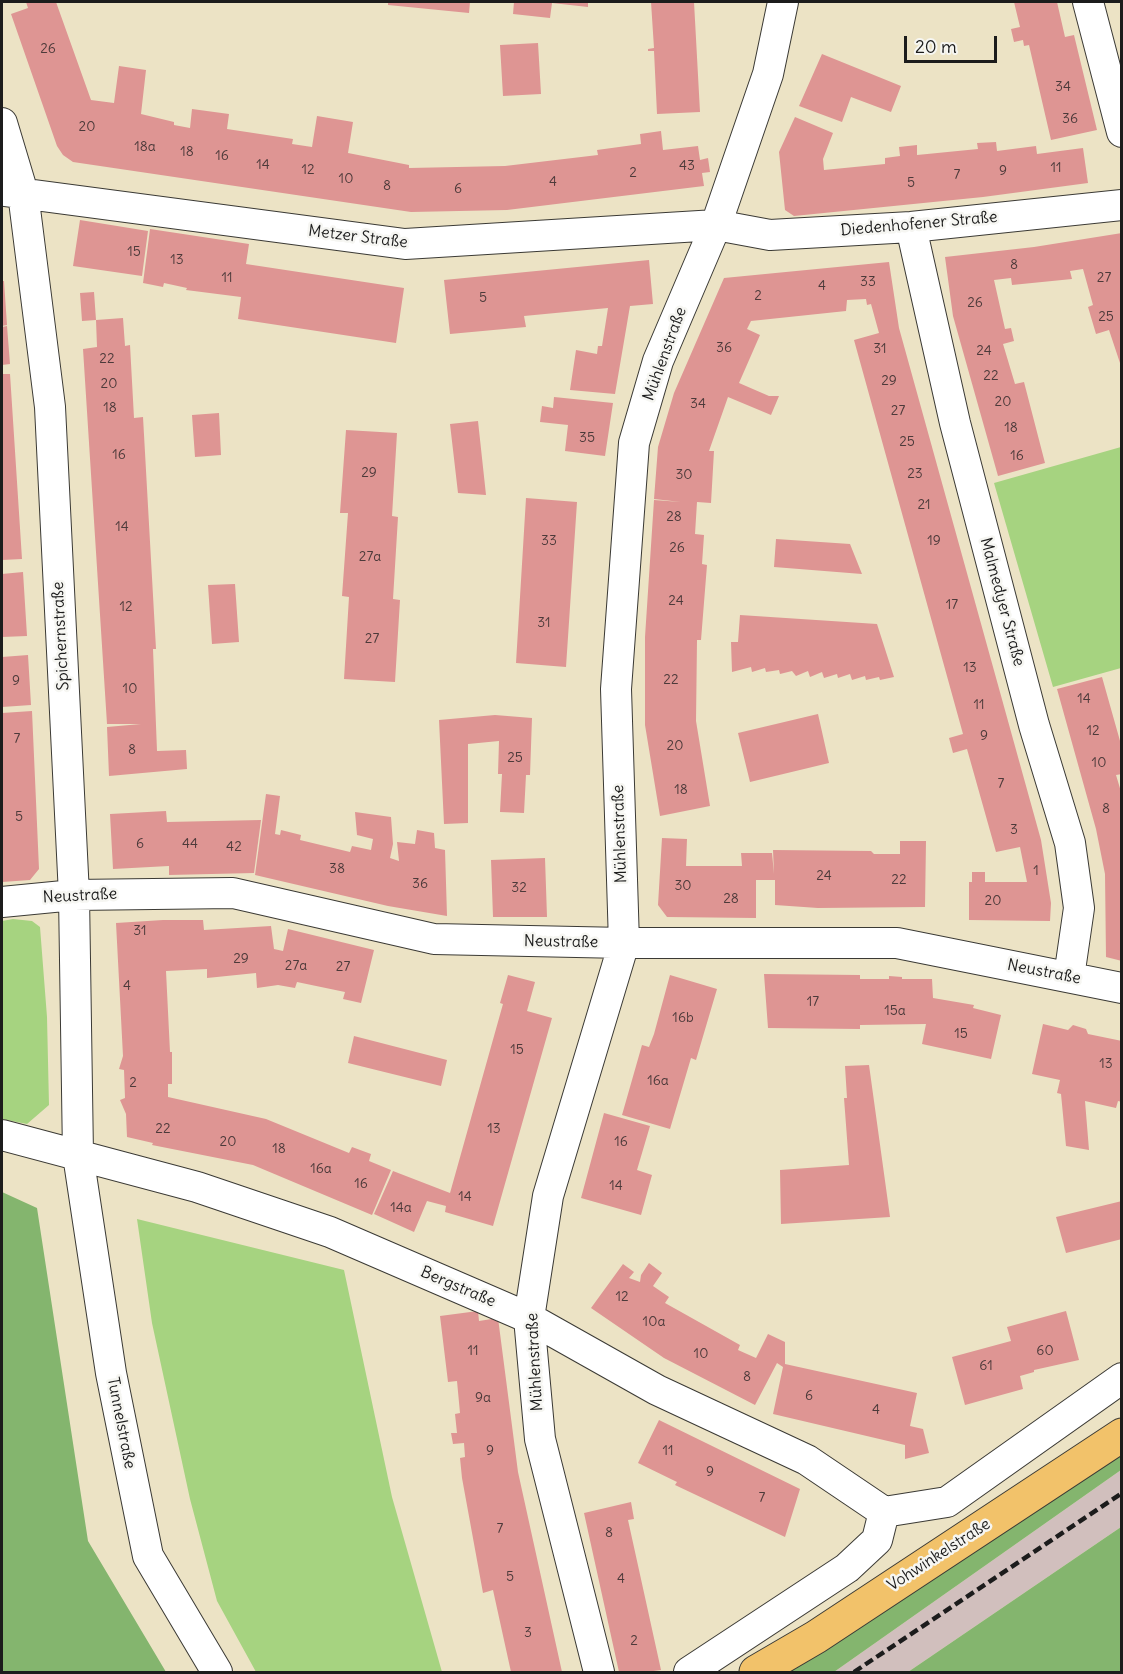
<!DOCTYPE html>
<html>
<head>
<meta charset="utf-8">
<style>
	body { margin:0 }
	#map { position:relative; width:1123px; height:1674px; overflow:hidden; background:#ece3c5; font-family:Delius,sans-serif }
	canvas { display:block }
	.frame { position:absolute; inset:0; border:3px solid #1c1c1c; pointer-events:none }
	.scale { position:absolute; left:904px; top:36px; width:93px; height:27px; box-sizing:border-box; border:3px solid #1c1c1c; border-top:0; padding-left:8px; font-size:18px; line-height:21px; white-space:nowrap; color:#1c1c1c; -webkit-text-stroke:4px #f6f6f2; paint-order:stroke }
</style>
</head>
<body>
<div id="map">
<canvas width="1123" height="1674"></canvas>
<div class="frame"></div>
<div class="scale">20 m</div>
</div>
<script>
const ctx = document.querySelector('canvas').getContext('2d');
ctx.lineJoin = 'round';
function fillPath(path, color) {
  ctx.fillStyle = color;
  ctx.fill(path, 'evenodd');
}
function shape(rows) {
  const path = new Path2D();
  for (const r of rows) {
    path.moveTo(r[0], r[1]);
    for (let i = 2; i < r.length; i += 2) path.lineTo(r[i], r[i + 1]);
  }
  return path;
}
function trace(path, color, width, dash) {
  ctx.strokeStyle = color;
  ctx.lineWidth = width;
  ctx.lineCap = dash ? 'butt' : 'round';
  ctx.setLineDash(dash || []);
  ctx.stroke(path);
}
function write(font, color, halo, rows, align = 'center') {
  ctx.font = font + ' Delius,sans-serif';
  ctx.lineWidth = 5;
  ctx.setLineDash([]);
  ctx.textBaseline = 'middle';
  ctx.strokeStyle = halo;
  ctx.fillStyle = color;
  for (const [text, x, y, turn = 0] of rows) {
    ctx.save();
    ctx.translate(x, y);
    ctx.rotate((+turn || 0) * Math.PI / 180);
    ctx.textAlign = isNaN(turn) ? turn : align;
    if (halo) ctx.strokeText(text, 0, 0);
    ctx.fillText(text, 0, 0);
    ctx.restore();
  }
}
fillPath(shape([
	[1121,1470,1121,1527,908,1672,834,1672]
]), '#d1bfbd');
fillPath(shape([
	[1121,447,1121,668,1053,687,994,483],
	[13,919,32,921,40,927,47,1017,49,1105,27,1124,2,1119,2,921],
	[137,1219,344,1270,392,1497,442,1672,256,1672,217,1601,190,1499,152,1323]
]), '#a6d380');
fillPath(shape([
	[2,1192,37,1208,88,1541,166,1672,2,1672],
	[1121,1451,1121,1470,834,1672,788,1672],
	[1121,1527,1121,1672,908,1672]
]), '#84b56e');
fillPath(shape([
	[26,2,56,2,91,100,114,103,119,66,146,70,141,114,174,122,174,125,190,128,192,109,229,114,227,129,293,139,292,144,312,147,317,116,353,122,348,153,409,165,409,168,505,166,598,155,597,150,641,144,640,134,661,131,663,150,698,146,700,160,708,158,710,172,702,173,704,186,507,210,411,212,73,162,63,155,57,146,11,14,28,8],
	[388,2,470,2,469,13,388,5],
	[514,2,588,2,588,7,552,3,550,18,513,14],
	[651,2,694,2,700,112,657,114,654,51,648,51,648,49,654,48],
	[1014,2,1057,2,1065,37,1074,35,1097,130,1051,140,1029,45,1024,46,1023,40,1014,42,1011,29,1020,27],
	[538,43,541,94,503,96,500,45],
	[822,54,901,86,891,112,851,97,842,122,799,106],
	[795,117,833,133,823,159,824,170,885,164,885,158,900,156,899,147,917,145,917,155,978,149,977,143,996,142,997,151,1036,146,1037,154,1083,148,1088,183,983,197,794,216,785,210,779,152],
	[80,220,148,231,142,276,73,266],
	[150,229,249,244,246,264,404,288,396,343,238,319,241,297,186,290,187,288,164,283,163,287,143,283],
	[1122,233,1122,369,1109,330,1096,334,1088,307,1093,305,1083,269,1070,271,1072,279,1012,285,1011,278,994,280,1005,329,1011,328,1014,341,1003,344,1015,384,1024,382,1045,463,998,476,953,316,945,257,1034,247],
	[649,260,653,304,630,306,615,394,570,390,576,350,597,354,598,346,602,346,608,308,524,316,526,327,450,334,444,280],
	[889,262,899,328,1041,840,1051,903,1050,921,969,920,969,882,972,882,972,872,985,872,985,882,1027,882,1020,847,996,852,967,749,953,753,949,738,963,734,854,340,879,333,871,304,867,305,866,299,847,300,846,311,751,321,747,329,760,335,739,383,769,396,779,396,771,415,728,397,709,451,714,451,711,503,697,502,695,534,704,535,702,564,707,565,701,640,697,640,696,721,710,806,660,816,645,725,645,637,654,500,681,502,654,499,658,447,674,393,724,278],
	[2,281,4,281,7,325,2,326],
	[94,292,96,320,82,321,80,293],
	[123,318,125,346,130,345,134,418,143,417,156,649,153,649,157,751,186,750,187,769,109,776,107,727,141,724,107,724,83,349,97,347,96,320],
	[7,326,10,364,2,365,2,327],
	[2,374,10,374,22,559,2,560],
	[554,397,613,403,605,456,565,451,568,425,540,422,542,406,553,408],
	[219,413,221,455,195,457,192,415],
	[478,421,486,495,458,493,450,424],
	[346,430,397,433,392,516,398,517,393,599,400,600,395,682,344,679,349,597,342,596,348,513,340,513],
	[526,498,577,502,566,667,516,663],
	[776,539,850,544,862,574,774,567],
	[23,572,27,636,2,637,2,574],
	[235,584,239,642,212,644,208,585],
	[740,615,877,624,894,677,880,680,879,677,866,680,865,676,852,680,850,674,838,678,837,674,824,678,822,672,810,677,808,671,796,676,792,671,780,674,779,670,766,672,765,668,752,672,751,667,732,672,731,642,738,642],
	[28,655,31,705,2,707,2,657],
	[1102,677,1122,748,1122,774,1116,775,1122,795,1122,961,1106,957,1105,874,1096,829,1057,689],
	[32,711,39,869,30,880,2,882,2,713],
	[818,714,829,763,750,782,738,733],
	[495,715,532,718,530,775,526,775,524,813,500,812,502,774,498,774,499,741,468,744,468,823,444,824,439,720],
	[266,794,280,796,275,834,280,835,281,830,301,835,300,840,350,852,352,846,371,850,373,839,357,835,355,812,391,817,393,844,390,858,399,861,397,842,415,844,417,830,434,833,435,848,445,850,447,916,388,906,255,875],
	[166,811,167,822,261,820,254,873,169,875,169,866,113,869,110,814],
	[662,838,687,839,686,866,742,866,741,853,772,853,774,874,773,850,871,851,874,854,900,854,900,841,926,841,925,907,818,908,775,905,775,880,756,880,756,918,667,917,658,905],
	[545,858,547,917,493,917,491,860],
	[163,920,203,920,204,930,271,926,274,949,283,951,288,929,374,950,361,1003,343,999,345,992,297,982,295,988,278,985,257,988,256,973,207,978,207,969,166,971,170,1052,172,1052,172,1084,168,1084,168,1097,266,1119,349,1153,352,1147,371,1154,369,1161,391,1170,372,1215,253,1165,152,1145,153,1143,127,1137,126,1114,120,1100,125,1098,124,1070,119,1069,123,1056,116,923],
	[764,974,860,975,860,979,889,979,889,976,902,977,902,979,932,979,933,998,974,1005,973,1008,1001,1015,991,1059,922,1044,926,1024,860,1025,860,1029,768,1028],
	[508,975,535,982,527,1011,552,1018,493,1226,445,1212,446,1206,427,1201,414,1232,374,1214,393,1171,450,1193,503,1004,500,1003],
	[670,975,717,989,696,1060,691,1058,670,1129,622,1115,642,1045,649,1047,654,1034],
	[1043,1024,1068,1030,1073,1025,1086,1029,1088,1034,1122,1041,1122,1102,1118,1101,1116,1108,1085,1101,1089,1150,1066,1146,1061,1094,1057,1093,1060,1080,1032,1074],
	[354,1036,447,1060,441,1086,348,1063],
	[869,1065,890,1217,781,1224,780,1170,849,1165,844,1098,847,1098,845,1066],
	[604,1113,650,1126,637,1170,652,1175,641,1215,581,1198],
	[1122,1201,1122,1239,1066,1253,1056,1217],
	[649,1263,662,1273,653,1286,669,1297,665,1303,740,1345,738,1350,756,1358,768,1334,785,1342,785,1364,917,1393,910,1426,923,1429,929,1453,905,1459,905,1445,773,1414,783,1367,777,1363,755,1405,664,1358,591,1308,623,1264,634,1272,629,1278,640,1282,641,1275],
	[478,1311,479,1321,498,1318,518,1472,562,1672,511,1672,493,1590,483,1593,462,1478,460,1458,465,1457,464,1443,453,1444,451,1433,457,1433,455,1414,460,1413,457,1381,448,1382,440,1316],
	[1066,1311,1079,1360,1034,1370,1034,1372,1020,1376,1023,1389,965,1405,952,1357,1011,1341,1007,1327],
	[659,1420,800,1489,785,1537,675,1485,677,1482,638,1463],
	[631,1502,634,1519,628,1520,661,1670,646,1672,619,1672,584,1513]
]), '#de9593');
const minor = shape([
	[1088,2,1122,132],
	[2,123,23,193,50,407,74,895,78,1155,111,1373,148,1556,217,1672],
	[4,191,405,244,716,225,770,235,911,227,1122,205],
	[911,227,955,423,1034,725,1070,843,1079,908,1069,977],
	[2,902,74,895,233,893,434,939,624,943,897,943,1122,988],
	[2,1135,197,1187,330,1232,529,1318,657,1390,807,1460,884,1512],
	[884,1512,947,1502,1122,1378],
	[599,1672,540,1439,529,1318,548,1196,624,943,616,689,634,443,658,361,716,225,768,74,783,2],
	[689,1672,847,1568,877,1540,884,1512]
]);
const major = shape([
	[756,1672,816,1637,1122,1435]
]);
trace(minor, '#3b3a35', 32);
trace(major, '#3b3a35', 35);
trace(minor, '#fff', 30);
trace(major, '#f2c26a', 33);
trace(shape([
	[854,1672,1122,1493]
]), '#1c1c1c', 4.5, [9, 4.5]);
write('14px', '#4c3a3a', null, [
	["26",48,49],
	["34",1063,87],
	["36",1070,119],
	["20",87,127],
	["18a",145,147],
	["18",187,152],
	["16",222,156],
	["14",263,165],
	["43",687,166],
	["11",1056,168],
	["12",308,170],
	["9",1003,171],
	["2",633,173],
	["7",957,175],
	["10",346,179],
	["4",553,182],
	["5",911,183],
	["8",387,186],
	["6",458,189],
	["15",134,252],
	["13",177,260],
	["8",1014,265],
	["11",227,278],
	["27",1104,278],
	["33",868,282],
	["4",822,286],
	["2",758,296],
	["5",483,298],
	["26",975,303],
	["25",1106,317],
	["36",724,348],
	["31",880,349],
	["24",984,351],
	["22",107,359],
	["22",991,376],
	["29",889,381],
	["20",109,384],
	["20",1003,402],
	["34",698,404],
	["18",110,408],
	["27",898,411],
	["18",1011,428],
	["35",587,438],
	["25",907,442],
	["16",119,455],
	["16",1017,456],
	["29",369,473],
	["23",915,474],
	["30",684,475],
	["21",924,505],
	["28",674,517],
	["14",122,527],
	["33",549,541],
	["19",934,541],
	["26",677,548],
	["27a",370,557],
	["24",676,601],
	["17",952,605],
	["12",126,607],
	["31",544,623],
	["27",372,639],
	["13",970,668],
	["22",671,680],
	["9",16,681],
	["10",130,689],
	["14",1084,699],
	["11",979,705],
	["12",1093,731],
	["9",984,736],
	["7",17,739],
	["20",675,746],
	["8",132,750],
	["25",515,758],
	["10",1099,763],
	["7",1001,784],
	["18",681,790],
	["8",1106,809],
	["5",19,817],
	["3",1014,830],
	["6",140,844],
	["44",190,844],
	["42",234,847],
	["38",337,869],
	["1",1036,871],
	["24",824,876],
	["22",899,880],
	["36",420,884],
	["30",683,886],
	["32",519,888],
	["28",731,899],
	["20",993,901],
	["31",140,931],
	["29",241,959],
	["27a",296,966],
	["27",343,967],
	["4",127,986],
	["17",813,1002],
	["15a",895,1011],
	["16b",683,1018],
	["15",961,1034],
	["15",517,1050],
	["13",1106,1064],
	["16a",658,1081],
	["2",133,1083],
	["22",163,1129],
	["13",494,1129],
	["20",228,1142],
	["16",621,1142],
	["18",279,1149],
	["16a",321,1169],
	["16",361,1184],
	["14",616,1186],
	["14",465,1197],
	["14a",401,1208],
	["12",622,1297],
	["10a",654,1322],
	["11",473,1351],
	["60",1045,1351],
	["10",701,1354],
	["61",986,1366],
	["8",747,1377],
	["6",809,1396],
	["9a",483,1398],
	["4",876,1410],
	["9",490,1451],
	["11",668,1451],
	["9",710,1472],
	["7",762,1498],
	["7",500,1529],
	["8",609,1533],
	["5",510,1577],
	["4",621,1579],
	["3",528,1633],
	["2",634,1641]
]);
write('16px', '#1c1c1c', '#f6f6f2', [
	["Diedenhofener Straße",919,224,-5],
	["Metzer Straße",358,237,7],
	["Mühlenstraße",665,354,-70],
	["Malmedyer Straße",1002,602,75],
	["Spichernstraße",61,636,-93],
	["Mühlenstraße",620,834,-92],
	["Neustraße",80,896,-3],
	["Neustraße",561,942,1],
	["Neustraße",1044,972,11],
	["Bergstraße",458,1287,23],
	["Mühlenstraße",535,1362,-93],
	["Tunnelstraße",121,1423,79],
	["Vohwinkelstraße",939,1555,-33]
]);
</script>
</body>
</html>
